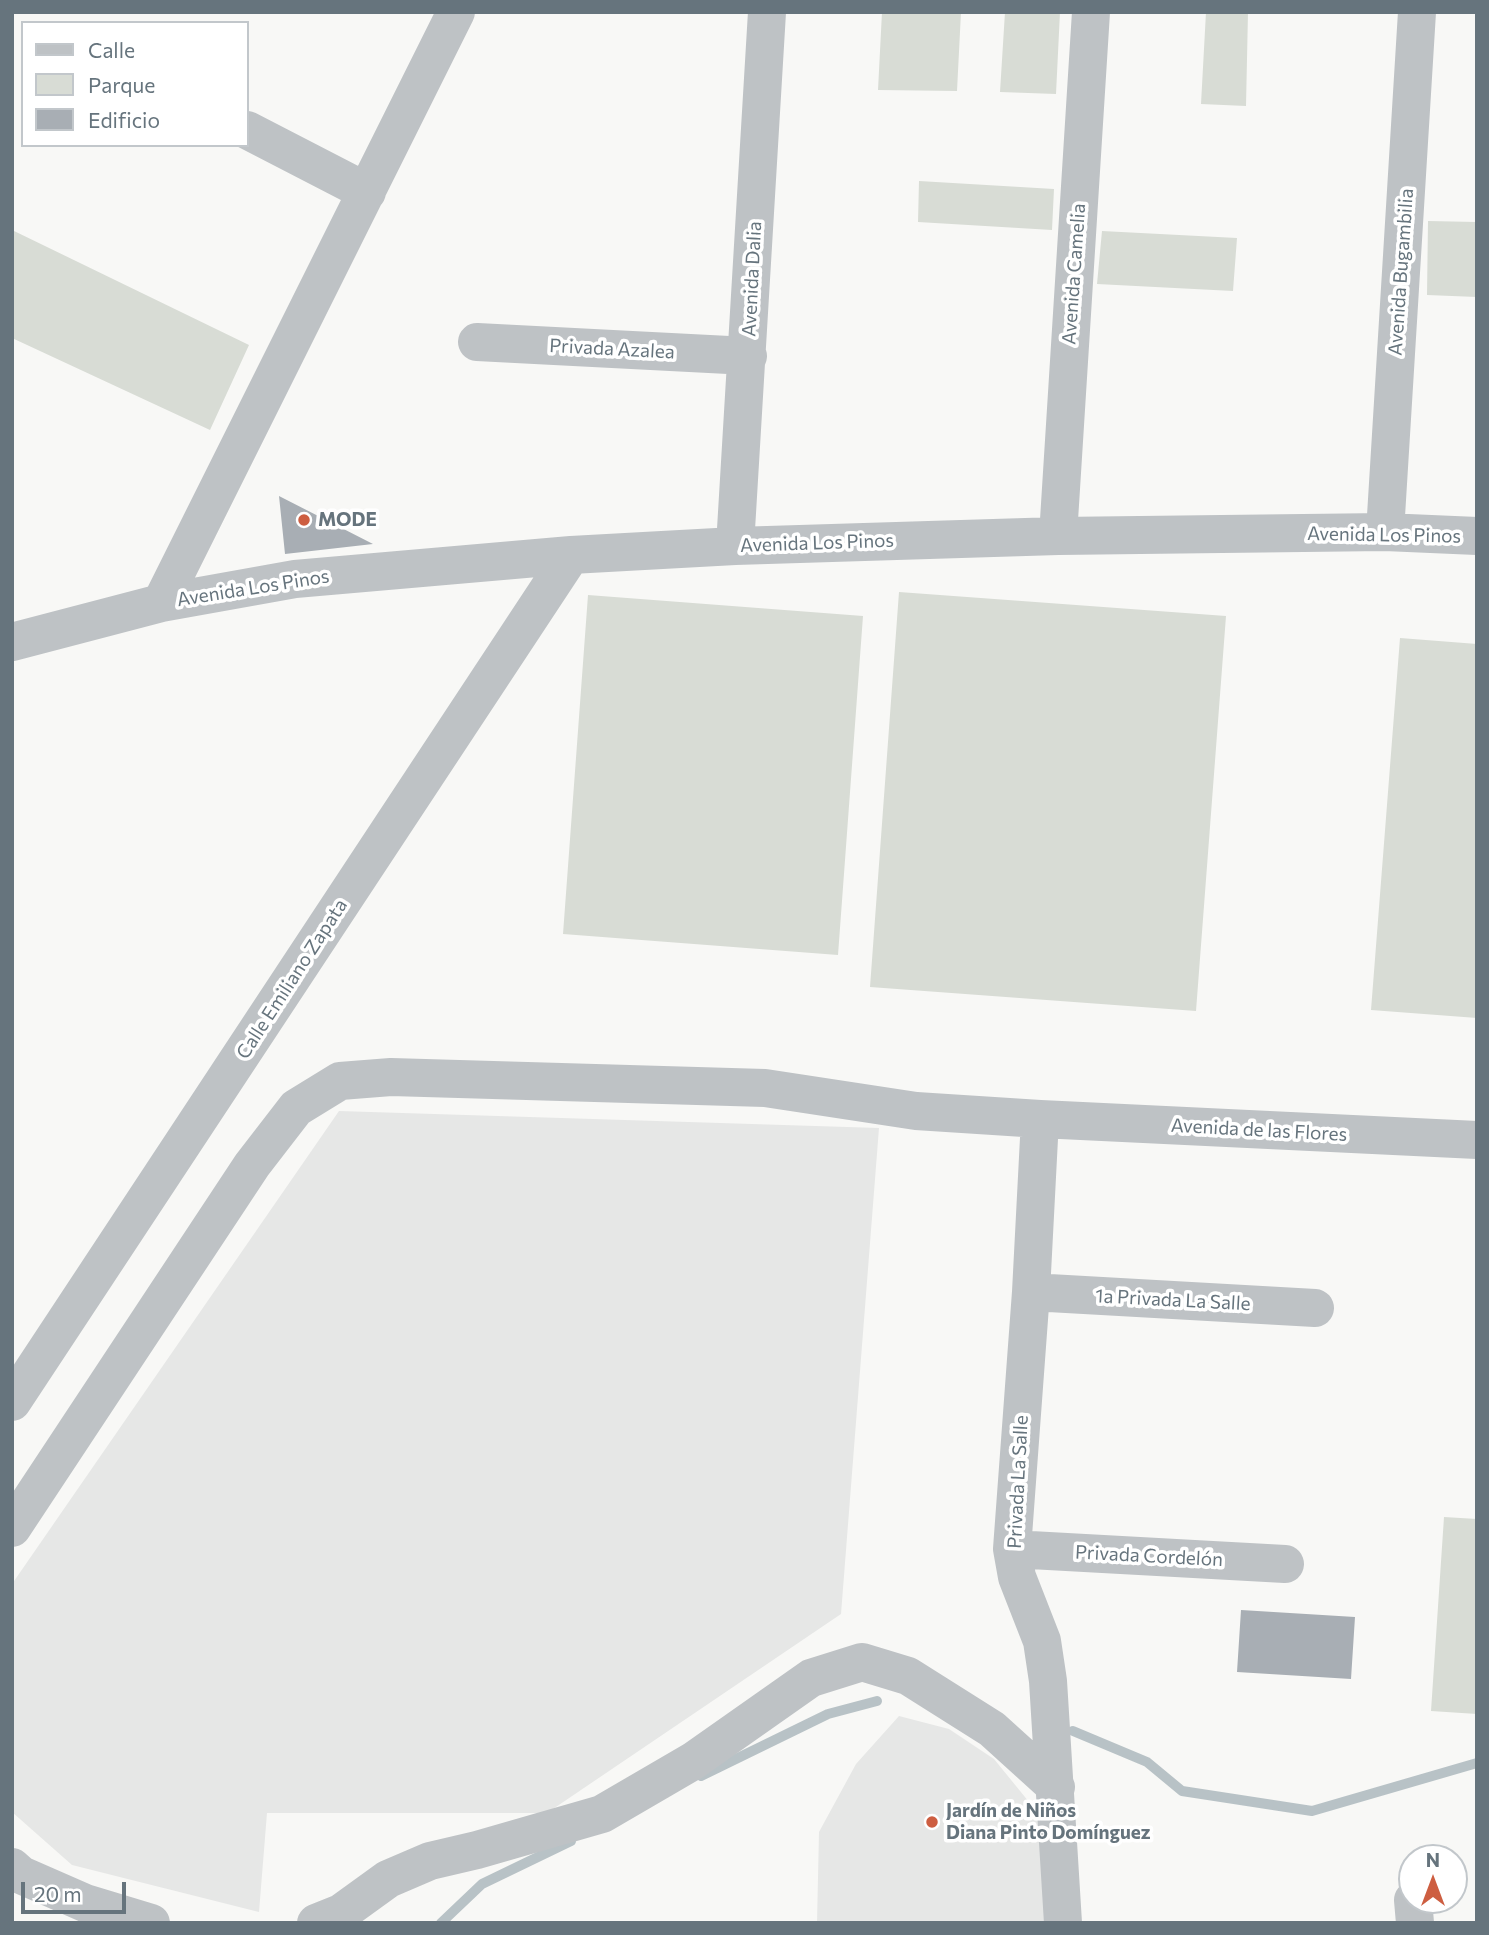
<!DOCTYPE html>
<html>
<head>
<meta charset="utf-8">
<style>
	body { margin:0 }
	#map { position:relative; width:1489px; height:1935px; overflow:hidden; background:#f8f8f6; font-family:Commissioner,sans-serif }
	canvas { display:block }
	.frame { position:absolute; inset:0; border:14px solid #66747d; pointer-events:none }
	.legend { position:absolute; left:21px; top:21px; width:228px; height:126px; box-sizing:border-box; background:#fff; border:2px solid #c2c7cb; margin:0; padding:9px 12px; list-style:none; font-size:21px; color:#66747d }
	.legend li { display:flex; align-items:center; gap:14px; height:35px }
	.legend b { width:35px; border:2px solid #c2c7cb }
	.north { position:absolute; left:1398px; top:1844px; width:70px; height:70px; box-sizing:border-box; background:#fff; border:2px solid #c2c7cb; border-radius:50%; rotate:0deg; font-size:19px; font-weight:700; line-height:28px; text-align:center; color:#66747d }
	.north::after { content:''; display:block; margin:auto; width:24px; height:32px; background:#cd5e41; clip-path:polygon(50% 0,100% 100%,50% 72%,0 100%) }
	.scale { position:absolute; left:21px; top:1882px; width:105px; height:32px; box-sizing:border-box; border:4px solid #66747d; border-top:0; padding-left:9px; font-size:21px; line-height:24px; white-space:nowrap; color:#66747d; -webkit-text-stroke:5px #fff; paint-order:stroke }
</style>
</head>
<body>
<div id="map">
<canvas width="1489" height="1935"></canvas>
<div class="frame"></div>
<ul class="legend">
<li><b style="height:9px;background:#bec2c5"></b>Calle</li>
<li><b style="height:19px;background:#d8dcd5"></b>Parque</li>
<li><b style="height:19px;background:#a8aeb4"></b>Edificio</li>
</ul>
<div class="north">N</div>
<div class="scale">20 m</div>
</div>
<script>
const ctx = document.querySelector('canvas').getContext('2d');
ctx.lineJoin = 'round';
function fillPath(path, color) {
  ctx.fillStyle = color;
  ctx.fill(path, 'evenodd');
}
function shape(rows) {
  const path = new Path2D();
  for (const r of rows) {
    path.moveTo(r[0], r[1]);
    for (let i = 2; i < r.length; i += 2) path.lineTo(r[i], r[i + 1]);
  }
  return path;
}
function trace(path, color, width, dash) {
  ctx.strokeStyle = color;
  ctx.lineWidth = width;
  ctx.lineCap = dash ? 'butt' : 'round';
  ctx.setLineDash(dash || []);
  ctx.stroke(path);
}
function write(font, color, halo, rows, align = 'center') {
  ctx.font = font + ' Commissioner,sans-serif';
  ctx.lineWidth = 7;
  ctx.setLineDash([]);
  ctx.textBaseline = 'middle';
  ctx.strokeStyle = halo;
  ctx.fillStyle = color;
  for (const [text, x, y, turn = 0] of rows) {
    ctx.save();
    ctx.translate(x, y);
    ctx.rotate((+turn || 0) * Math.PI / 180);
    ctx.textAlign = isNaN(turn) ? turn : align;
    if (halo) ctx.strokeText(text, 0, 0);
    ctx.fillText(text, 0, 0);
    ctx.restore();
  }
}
fillPath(shape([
	[339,1111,879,1128,841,1614,547,1813,267,1813,259,1912,72,1865,12,1812,12,1584],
	[899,1716,949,1729,994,1759,1038,1813,1047,1923,817,1923,819,1832,856,1764]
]), '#e6e7e6');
fillPath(shape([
	[882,12,961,12,957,91,878,90],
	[1005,12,1060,12,1056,94,1000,92],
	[1206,12,1248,12,1246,106,1201,104],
	[919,181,1054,189,1052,230,918,222],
	[1428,221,1477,222,1477,297,1427,295],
	[12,230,249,345,210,430,12,338],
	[1102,231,1237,238,1233,291,1097,284],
	[899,592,1226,616,1196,1011,870,987],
	[588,595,863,616,838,955,563,934],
	[1400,638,1477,644,1477,1018,1371,1010],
	[1444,1517,1477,1519,1477,1714,1431,1711]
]), '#d8dcd5');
trace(shape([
	[1073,1731,1147,1762,1182,1791,1312,1811,1477,1763],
	[701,1776,828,1714,877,1701],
	[441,1923,482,1884,571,1841]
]), '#b8c2c6', 10);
fillPath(shape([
	[279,496,373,544,285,554],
	[1241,1610,1355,1617,1351,1679,1237,1672]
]), '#a8aeb4');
trace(shape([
	[247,130,367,192],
	[477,342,748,356],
	[1385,532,1417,12],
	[1058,536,1091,12],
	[735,546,767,12],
	[161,603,456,12],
	[12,642,161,603,295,579,571,555,735,546,1058,536,1385,532,1477,536],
	[1040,1119,1031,1292,1012,1549,1017,1577,1042,1641,1048,1681,1063,1923],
	[1031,1292,1315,1308],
	[12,1402,571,555],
	[12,1528,252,1165,296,1108,340,1081,391,1077,765,1088,916,1111,1040,1119,1477,1140],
	[1012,1549,1285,1564],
	[12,1867,21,1875,85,1903,151,1923],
	[1413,1900,1415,1923],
	[316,1923,341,1913,388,1879,430,1861,477,1850,602,1814,693,1761,811,1678,862,1662,908,1676,992,1729,1056,1787]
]), '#bec2c5', 38);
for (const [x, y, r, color] of [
	[304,520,7,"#cd5e41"],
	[932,1822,7,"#cd5e41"]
]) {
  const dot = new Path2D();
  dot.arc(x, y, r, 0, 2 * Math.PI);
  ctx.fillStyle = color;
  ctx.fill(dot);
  trace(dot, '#fff', 2.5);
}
write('19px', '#66747d', '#fff', [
	["Avenida Bugambilia",1401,272,-86],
	["Avenida Camelia",1074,274,-86],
	["Avenida Dalia",752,279,-87],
	["Privada Azalea",612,349,3],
	["Avenida Los Pinos",1384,535,1],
	["Avenida Los Pinos",817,543,-2],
	["Avenida Los Pinos",253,588,-9],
	["Calle Emiliano Zapata",292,979,-57],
	["Avenida de las Flores",1259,1130,3],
	["1a Privada La Salle",1173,1300,3],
	["Privada La Salle",1018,1482,-87],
	["Privada Cordelón",1149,1556,3]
]);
write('bold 19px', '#66747d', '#fff', [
	["MODE",318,520],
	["Jardín de Niños",946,1811],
	["Diana Pinto Domínguez",946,1833]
], 'left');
</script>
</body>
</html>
